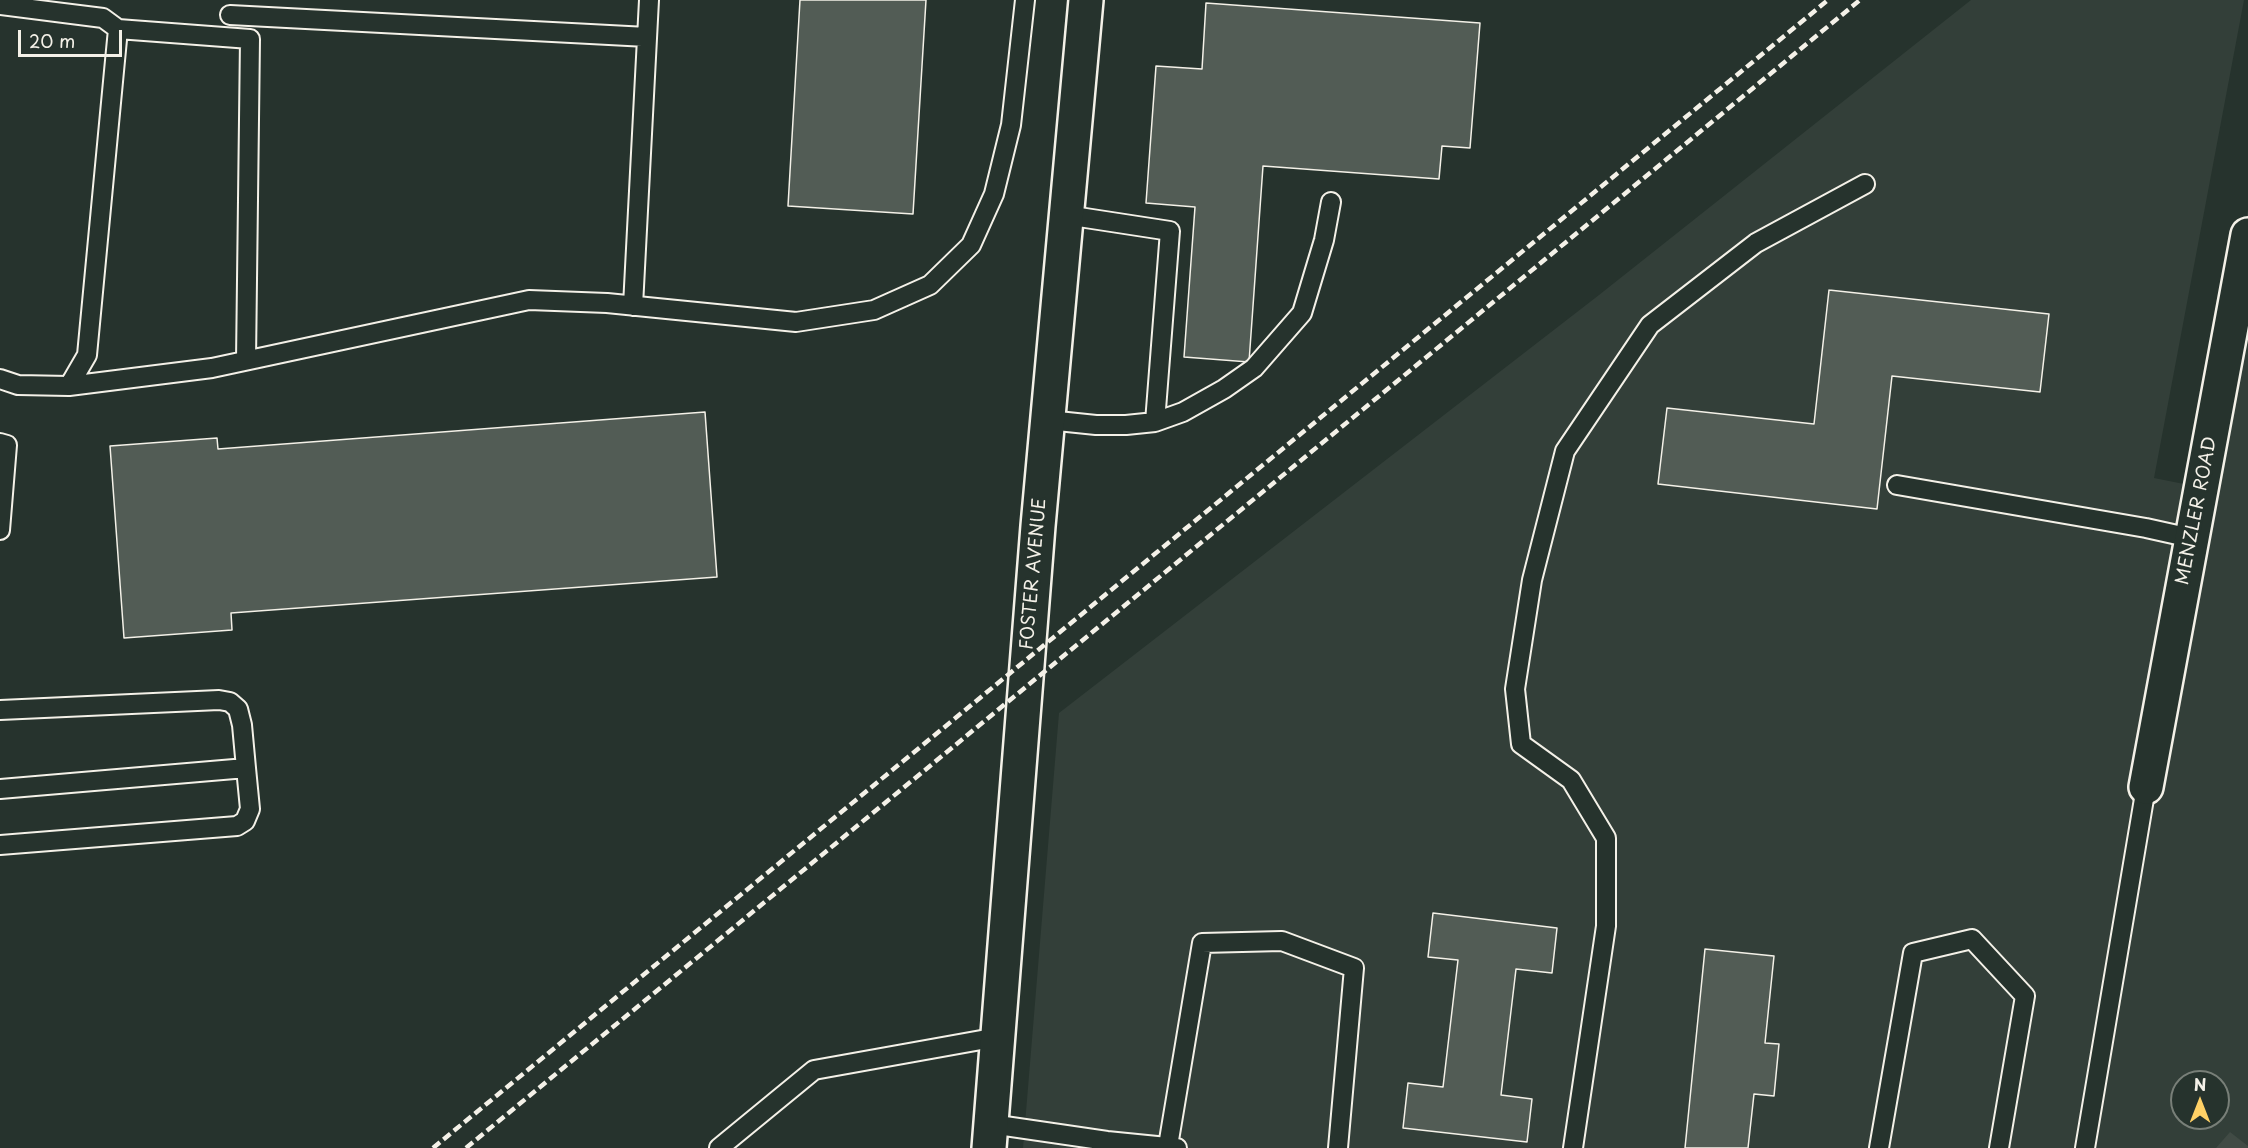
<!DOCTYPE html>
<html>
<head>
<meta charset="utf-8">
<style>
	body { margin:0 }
	#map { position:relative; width:2248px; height:1148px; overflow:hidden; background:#26332d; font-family:"Playpen Sans",sans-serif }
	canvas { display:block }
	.north { position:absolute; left:2170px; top:1070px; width:60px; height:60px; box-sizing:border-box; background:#26332d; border:2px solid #787f78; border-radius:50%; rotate:0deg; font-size:16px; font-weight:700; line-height:24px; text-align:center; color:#f4f1e8 }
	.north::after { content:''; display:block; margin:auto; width:21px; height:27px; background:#ffd166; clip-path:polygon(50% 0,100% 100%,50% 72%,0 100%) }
	.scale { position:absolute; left:18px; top:30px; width:104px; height:27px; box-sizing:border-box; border:3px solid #f4f1e8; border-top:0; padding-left:8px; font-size:18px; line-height:21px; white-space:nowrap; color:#f4f1e8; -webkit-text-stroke:4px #26332d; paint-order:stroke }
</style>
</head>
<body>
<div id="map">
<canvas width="2248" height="1148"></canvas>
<div class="north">N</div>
<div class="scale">20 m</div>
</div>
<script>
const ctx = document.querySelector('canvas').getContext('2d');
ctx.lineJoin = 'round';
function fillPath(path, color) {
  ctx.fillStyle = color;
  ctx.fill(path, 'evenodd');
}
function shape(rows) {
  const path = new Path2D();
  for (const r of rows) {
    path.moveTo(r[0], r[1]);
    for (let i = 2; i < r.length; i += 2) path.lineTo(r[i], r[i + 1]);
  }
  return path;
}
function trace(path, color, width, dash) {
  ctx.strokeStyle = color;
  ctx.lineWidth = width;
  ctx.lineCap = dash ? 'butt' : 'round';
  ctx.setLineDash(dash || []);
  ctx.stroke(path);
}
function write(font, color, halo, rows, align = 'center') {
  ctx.font = font + ' "Playpen Sans",sans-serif';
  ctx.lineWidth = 5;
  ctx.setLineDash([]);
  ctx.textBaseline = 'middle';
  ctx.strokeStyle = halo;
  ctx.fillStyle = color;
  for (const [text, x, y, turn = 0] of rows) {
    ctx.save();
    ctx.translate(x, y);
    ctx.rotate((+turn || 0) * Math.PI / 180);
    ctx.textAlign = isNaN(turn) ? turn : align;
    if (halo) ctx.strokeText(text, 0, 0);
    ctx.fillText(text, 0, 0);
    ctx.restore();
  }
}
fillPath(shape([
	[1971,0,2244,0,2154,478,2194,486,2248,210,2248,1148,1023,1148,1059,713,1599,295],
	[2182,1082,2218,1082,2218,1118,2182,1118]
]), '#333f39');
fillPath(shape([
	[2230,1132,2248,1146,2248,1148,2216,1148]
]), '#414b45');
const building = shape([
	[800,0,926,0,913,214,788,206,800,0],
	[1206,3,1480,23,1470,148,1442,146,1439,179,1263,166,1249,362,1184,357,1195,207,1146,203,1156,66,1202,69,1206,3],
	[1829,290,2049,314,2040,392,1892,376,1877,509,1658,484,1667,408,1814,424,1829,290],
	[705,412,717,577,231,613,232,630,124,638,110,446,217,438,218,449,705,412],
	[1433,913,1557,928,1552,973,1516,969,1501,1095,1532,1099,1527,1142,1403,1128,1408,1083,1443,1087,1458,960,1428,957,1433,913],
	[1705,949,1774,956,1765,1043,1779,1044,1774,1096,1754,1094,1748,1148,1685,1148,1705,949]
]);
fillPath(building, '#525c55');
trace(building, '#f4f1e8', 1.5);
const lane = shape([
	[0,5,103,18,118,29,87,355,69,386,18,385,0,379],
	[230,15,647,37],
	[118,29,250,39,246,360],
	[1066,215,1170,231,1155,422],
	[633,306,649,0],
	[69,386,212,368,529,300,607,303,796,322,874,310,930,285,971,245,994,194,1011,125,1025,0],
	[1048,420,1096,425,1126,425,1155,422,1183,412,1224,389,1254,368,1302,313,1324,240,1331,202],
	[0,443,7,445,0,530],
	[1897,485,2146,528,2191,538],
	[0,710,219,700,230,702,238,709,242,725,246,768],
	[0,789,246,768,250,809,245,821,237,826,0,845],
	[991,1124,1107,1141,1177,1148],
	[1168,1146,1202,943,1282,941,1354,968,1338,1148],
	[719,1148,814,1070,998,1037],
	[1573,1148,1606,926,1606,838,1571,780,1521,744,1515,689,1532,580,1565,451,1650,325,1756,243,1865,184],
	[1879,1148,1913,953,1972,939,2025,996,1999,1148],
	[2085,1148,2146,787]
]);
const street = shape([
	[2146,787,2248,235]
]);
const secondary = shape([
	[989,1148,1038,526,1086,0]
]);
trace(lane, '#f4f1e8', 22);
trace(street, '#f4f1e8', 38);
trace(secondary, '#f4f1e8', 38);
trace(lane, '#26332d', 18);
trace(street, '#26332d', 33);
trace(secondary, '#26332d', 33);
trace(shape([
	[433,1148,1828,0],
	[466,1148,1860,0]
]), '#f4f1e8', 4.5, [9, 4.5]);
write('18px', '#f4f1e8', '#26332d', [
	["MENZLER ROAD",2197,511,-79],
	["FOSTER AVENUE",1034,574,-85]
]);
</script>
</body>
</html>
